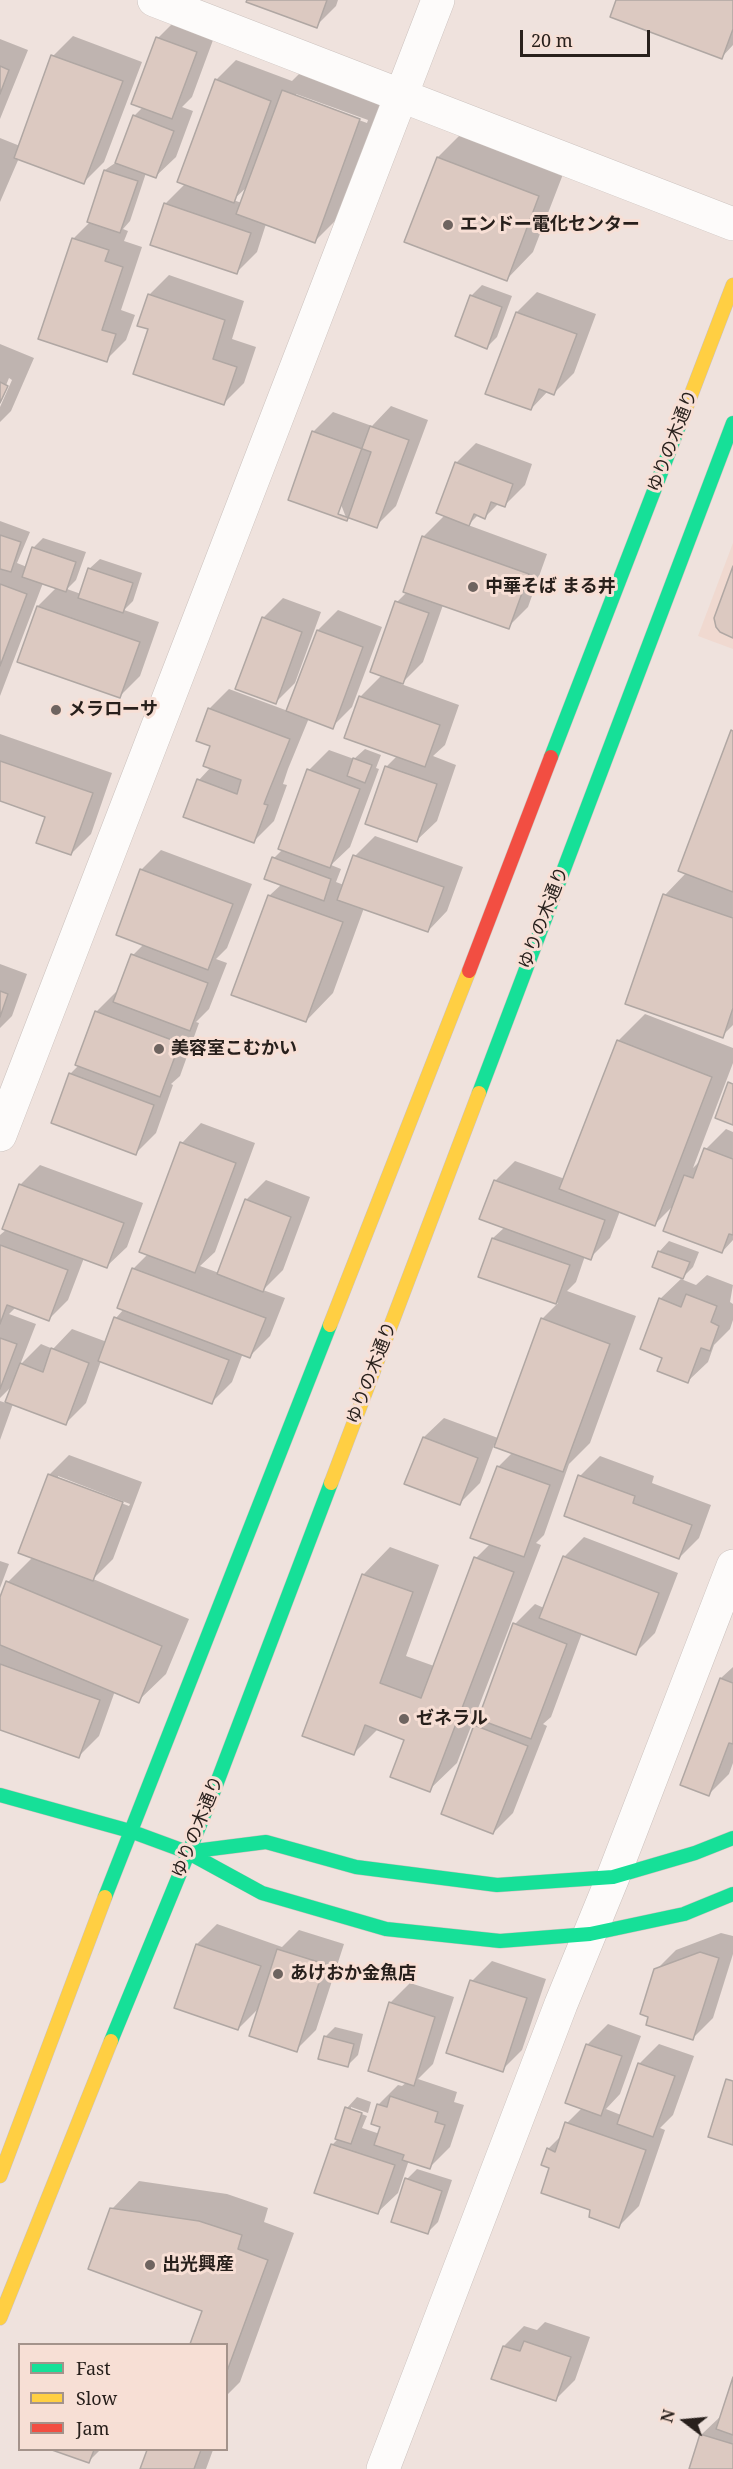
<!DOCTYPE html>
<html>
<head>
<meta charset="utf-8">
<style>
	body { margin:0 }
	#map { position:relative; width:733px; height:2469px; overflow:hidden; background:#efe2dd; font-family:"Noto Serif",serif }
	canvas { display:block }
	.legend { position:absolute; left:18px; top:2343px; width:210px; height:108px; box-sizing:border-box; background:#f7dfd5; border:2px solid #a4938b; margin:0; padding:8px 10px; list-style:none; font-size:18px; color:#28201c }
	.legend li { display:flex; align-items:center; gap:12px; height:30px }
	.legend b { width:30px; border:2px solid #a4938b }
	.north { position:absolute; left:655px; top:2391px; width:60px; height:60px; -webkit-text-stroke:4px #f7dfd5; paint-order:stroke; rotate:286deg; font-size:16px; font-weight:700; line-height:24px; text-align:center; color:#28201c }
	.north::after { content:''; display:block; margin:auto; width:21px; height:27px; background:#28201c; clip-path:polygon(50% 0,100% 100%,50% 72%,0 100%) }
	.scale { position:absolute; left:520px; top:30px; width:130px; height:27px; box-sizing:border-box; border:3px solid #28201c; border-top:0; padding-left:8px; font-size:18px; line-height:21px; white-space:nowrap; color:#28201c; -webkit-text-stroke:4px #f7dfd5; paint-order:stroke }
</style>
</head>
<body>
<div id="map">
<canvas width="733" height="2469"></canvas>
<ul class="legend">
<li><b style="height:8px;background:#16e098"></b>Fast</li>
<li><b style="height:8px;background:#ffcf43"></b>Slow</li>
<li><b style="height:8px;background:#f24e42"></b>Jam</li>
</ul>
<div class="north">N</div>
<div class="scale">20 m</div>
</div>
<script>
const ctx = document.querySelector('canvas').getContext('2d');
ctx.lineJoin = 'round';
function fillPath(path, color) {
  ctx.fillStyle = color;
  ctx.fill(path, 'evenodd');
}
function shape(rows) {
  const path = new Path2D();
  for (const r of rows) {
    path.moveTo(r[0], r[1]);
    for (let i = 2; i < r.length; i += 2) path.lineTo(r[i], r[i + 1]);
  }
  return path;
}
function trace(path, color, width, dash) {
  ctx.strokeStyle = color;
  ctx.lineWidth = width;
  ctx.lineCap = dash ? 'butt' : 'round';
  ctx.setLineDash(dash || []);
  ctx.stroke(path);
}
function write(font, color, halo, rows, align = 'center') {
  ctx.font = font + ' "Noto Serif","Noto Sans JP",serif';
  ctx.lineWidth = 6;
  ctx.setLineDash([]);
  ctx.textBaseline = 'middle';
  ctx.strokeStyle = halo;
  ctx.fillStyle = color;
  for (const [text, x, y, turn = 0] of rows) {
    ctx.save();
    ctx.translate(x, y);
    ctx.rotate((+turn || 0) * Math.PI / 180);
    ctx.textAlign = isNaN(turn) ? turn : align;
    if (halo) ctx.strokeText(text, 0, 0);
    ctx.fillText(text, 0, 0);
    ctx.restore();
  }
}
fillPath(shape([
	[733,543,733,649,698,636]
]), '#f0d9d0');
fillPath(shape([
	[248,0,338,0,336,6,316,26],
	[618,0,733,0,733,45,722,57],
	[178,18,216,32,192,97,182,107,193,111,176,157,156,176,146,173,130,221,123,229,128,231,124,241,142,247,121,310,135,315,126,340,106,360,73,239,90,222,105,170,118,161,134,116,143,107,158,38],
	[73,36,142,62,104,162,84,182,19,158,0,202,0,138,20,146,53,56],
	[0,39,28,50,0,119],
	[236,60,292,81,310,63,386,92,342,214,315,241,266,224,257,252,237,272,165,204,186,183,216,80],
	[296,94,368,120,367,123,296,97],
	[248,186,242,203,233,200],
	[465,130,565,169,533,252,506,280,438,157],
	[169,275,244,301,232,339,256,347,244,383,224,403,150,328,149,295],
	[482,285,512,296,497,337,487,347,457,336,472,295],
	[537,292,596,314,574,373,554,393,548,391,531,409,517,312],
	[0,344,34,358,11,411,0,422,0,407,12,380,9,378,0,400],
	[391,406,428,420,396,506,376,526,350,516,347,520,313,432,333,412,372,426],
	[476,443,532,464,525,485,505,505,499,503,485,517,478,515,468,525,547,554,528,607,508,627,443,605,423,662,401,684,459,705,445,745,433,756,456,765,437,821,417,840,386,767,398,755,360,697,382,675,397,602,407,592,404,591,424,536,445,515,456,463],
	[0,521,30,532,17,563,27,567,33,548,43,538,86,552,76,580,67,589,81,594,89,569,100,559,142,573,133,601,124,610,159,622,140,676,120,696,19,661,38,606,57,587,43,583,0,696],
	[283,598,321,612,295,683,275,703,263,618],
	[338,610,382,627,352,707,332,727,309,718,288,769,283,784,287,785,274,821,254,841,199,780,211,767,212,745,209,709,229,689,288,711,318,630],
	[733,730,733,1025,722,1036,665,895,686,873,680,870],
	[0,734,112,773,91,834,71,854,47,816,0,799],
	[365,749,381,755,376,768,379,769,350,847,331,865,341,869,336,882,344,885,355,856,375,836,463,867,447,911,428,931,364,908,333,993,306,1021,233,994,270,895,282,884,274,858,283,849,309,770,329,750,354,759],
	[161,850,252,884,227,948,216,959,227,963,209,1009,196,1022,199,1023,180,1076,171,1084,173,1085,156,1133,136,1153,70,1074,79,1065,96,1012,116,992,118,993,133,955,144,944,141,870],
	[0,964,27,974,12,1016,0,1028],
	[645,1014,733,1048,733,1063,693,1168,702,1159,706,1149,726,1129,733,1132,733,1240,722,1252,675,1204,655,1224,620,1211,610,1238,590,1258,585,1256,576,1282,567,1291,636,1316,590,1443,569,1464,544,1535,536,1543,541,1545,457,1763,429,1790,406,1739,378,1729,354,1753,363,1575,390,1547,439,1565,406,1656,434,1666,476,1558,491,1543,498,1467,513,1452,494,1445,480,1483,460,1503,424,1437,444,1418,498,1438,542,1319,558,1303,480,1276,493,1238,505,1227,495,1181,515,1161,565,1179,618,1041],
	[201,1123,255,1143,215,1252,200,1266,219,1273,246,1200,266,1180,310,1197,283,1270,263,1290,285,1298,270,1336,250,1356,243,1353,232,1382,212,1402,101,1361,86,1403,66,1423,13,1404,0,1440,0,1401,6,1403,13,1385,0,1398,0,1235,7,1229,20,1185,40,1165,143,1203,127,1247,107,1266,84,1258,68,1300,48,1320,16,1307,9,1314,36,1324,20,1365,41,1344,53,1349,72,1329,107,1342,116,1318,124,1309,133,1269,148,1254,182,1143],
	[669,1241,699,1252,693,1267,681,1279,696,1285,707,1275,733,1285,730,1302,733,1304,733,1320,730,1329,714,1345,708,1362,688,1381,664,1357,660,1299,683,1277,659,1252],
	[69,1455,142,1482,113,1559,93,1579,189,1619,166,1674,138,1701,115,1691,99,1736,79,1756,0,1728,0,1601,8,1582,33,1557,49,1475],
	[58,1476,130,1504,129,1506,58,1479],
	[600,1456,654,1476,652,1483,711,1505,699,1538,679,1558,580,1476],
	[584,1537,678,1573,655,1633,635,1653,582,1633,551,1717,543,1724,547,1726,513,1813,493,1833,476,1726,483,1719,515,1624,535,1604,544,1608,564,1557],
	[0,1561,9,1564,0,1588],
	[733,1667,733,1763,729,1774,709,1794,682,1784,721,1678],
	[217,1924,282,1947,299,1930,344,1944,316,2030,296,2050,261,2006,238,2029,197,1944],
	[721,1933,733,1936,733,1954,713,2018,693,2038,656,1970,676,1950],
	[492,1961,546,1979,522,2050,502,2070,472,1981],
	[410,1983,454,1997,433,2064,418,2079,457,2092,454,2102,464,2105,450,2147,430,2167,409,2160,398,2193,378,2212,332,2145,339,2138,347,2108,357,2097,371,2102,368,2113,351,2107,351,2110,367,2116,362,2128,380,2134,382,2126,378,2105,398,2085,402,2086,407,2082,390,2003],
	[608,2024,641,2036,620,2094,606,2109,621,2115,639,2064,659,2044,694,2056,673,2115,660,2128,665,2130,639,2206,619,2226,592,2209,551,2167,548,2149,563,2134,567,2123,582,2108,567,2103,588,2044],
	[335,2027,363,2034,358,2055,347,2066,325,2037],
	[417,2169,452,2180,438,2222,428,2232,407,2179],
	[139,2181,227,2194,268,2208,264,2222,294,2233,240,2382,226,2396,226,2344,192,2344,204,2310,112,2209],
	[545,2322,590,2337,575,2380,555,2400,504,2346,524,2326,537,2330],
	[733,2382,733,2469,690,2469,702,2434,722,2415],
	[56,2450,100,2450,88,2462],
	[149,2450,213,2450,206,2469,142,2469]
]), '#0003');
const building = shape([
	[247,0,327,0,317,28,246,2,247,0],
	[616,0,733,0,733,29,722,59,610,17,616,0],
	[156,37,197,52,172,119,131,104,156,37],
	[51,55,123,81,84,184,14,158,51,55],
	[0,66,9,70,0,94,0,66],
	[215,79,271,101,234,203,177,182,215,79],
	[282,90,360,119,315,243,236,214,282,90],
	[133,115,174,131,156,178,115,163,133,115],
	[437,157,539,196,507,281,404,242,437,157],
	[104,170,138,181,120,233,87,222,104,170],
	[164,203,251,233,237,274,150,245,164,203],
	[72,238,109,250,105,261,123,267,102,330,116,334,107,362,38,339,72,238],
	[148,294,225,320,213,359,237,367,224,405,133,374,148,329,137,326,148,294],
	[470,295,502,307,487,349,455,336,470,295],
	[516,312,577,334,554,395,539,389,531,410,485,394,516,312],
	[0,382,8,386,0,403,0,382],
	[370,426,409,440,377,528,338,514,370,426],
	[312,431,371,452,347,521,288,500,312,431],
	[455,462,513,484,505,507,491,502,485,519,474,514,469,526,436,513,455,462],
	[0,535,21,542,11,572,0,569,0,535],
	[422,536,529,574,509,629,403,592,422,536],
	[32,547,76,562,66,592,22,577,32,547],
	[733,566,733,638,720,632,716,627,714,618,733,566],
	[88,568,133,583,123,613,78,598,88,568],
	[0,584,27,594,0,666,0,584],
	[395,601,429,613,403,684,370,672,395,601],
	[37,606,140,642,120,698,17,662,37,606],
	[262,617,302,632,276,704,235,689,262,617],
	[317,630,363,647,333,729,286,711,317,630],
	[359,696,440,725,425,767,344,738,359,696],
	[208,708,290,739,269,791,264,804,268,805,254,843,183,817,197,779,237,794,241,780,203,766,210,746,196,741,208,708],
	[731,730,733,731,733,892,678,871,731,730],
	[353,758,372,765,365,783,347,776,353,758],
	[0,761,93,793,71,855,36,843,45,817,0,801,0,761],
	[385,766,437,784,417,842,365,824,385,766],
	[307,769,360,789,330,868,278,849,307,769],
	[353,855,444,887,428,932,337,900,353,855],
	[272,857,331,879,324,901,264,879,272,857],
	[140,869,233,904,208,970,116,935,140,869],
	[663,894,733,918,733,1008,723,1038,625,1004,663,894],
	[268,895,343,922,306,1022,231,995,268,895],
	[131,954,208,983,190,1031,113,1002,131,954],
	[0,991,8,994,0,1017,0,991],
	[95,1011,180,1043,160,1097,75,1065,95,1011],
	[617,1040,712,1077,655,1226,559,1189,617,1040],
	[69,1073,154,1105,136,1155,51,1123,69,1073],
	[728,1082,733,1084,733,1125,715,1118,728,1082],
	[180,1142,236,1163,195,1273,139,1252,180,1142],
	[704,1148,733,1159,733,1235,729,1234,722,1253,663,1231,684,1175,693,1178,704,1148],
	[494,1180,605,1220,591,1260,479,1219,494,1180],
	[19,1184,124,1223,107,1268,2,1229,19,1184],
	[245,1199,291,1217,263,1292,217,1274,245,1199],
	[492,1238,570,1265,556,1304,478,1277,492,1238],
	[0,1245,68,1270,49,1321,7,1305,0,1324,0,1245],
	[658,1251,690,1262,683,1279,652,1267,658,1251],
	[132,1268,266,1318,250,1358,117,1308,132,1268],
	[686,1294,717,1306,711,1322,719,1326,710,1351,701,1348,688,1383,657,1371,662,1358,640,1349,659,1298,681,1307,686,1294],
	[114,1317,229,1360,212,1404,98,1361,114,1317],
	[541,1318,610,1344,563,1472,494,1447,541,1318],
	[0,1338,17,1344,0,1389,0,1338],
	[51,1348,89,1363,66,1425,5,1402,20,1363,43,1372,51,1348],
	[423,1437,478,1458,460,1505,404,1484,423,1437],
	[497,1466,550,1485,524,1557,470,1538,497,1466],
	[48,1474,123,1502,93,1581,18,1553,48,1474],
	[578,1475,635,1496,633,1503,692,1525,679,1559,564,1516,578,1475],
	[563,1556,659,1593,636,1655,539,1618,563,1556],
	[474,1557,514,1572,430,1792,390,1777,404,1740,365,1725,354,1755,302,1736,362,1574,413,1592,380,1683,421,1698,474,1557],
	[6,1581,162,1646,139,1703,0,1645,0,1597,6,1581],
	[513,1623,567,1644,531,1739,478,1719,513,1623],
	[0,1664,100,1700,79,1758,0,1730,0,1664],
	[720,1678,733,1683,733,1744,729,1743,709,1796,680,1785,720,1678],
	[474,1725,528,1746,493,1834,441,1814,474,1725],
	[196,1944,261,1966,238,2030,174,2008,196,1944],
	[277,1949,325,1964,297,2052,249,2036,277,1949],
	[700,1952,719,1958,693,2040,646,2025,648,2017,640,2014,654,1969,700,1952],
	[470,1980,527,1998,503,2072,446,2053,470,1980],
	[389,2002,435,2017,414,2086,368,2071,389,2002],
	[324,2036,354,2044,348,2067,318,2059,324,2036],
	[586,2044,622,2056,601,2116,565,2103,586,2044],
	[638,2063,675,2076,653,2137,617,2124,638,2063],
	[726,2079,733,2081,733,2145,708,2137,726,2079],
	[390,2096,438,2112,435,2122,445,2125,430,2169,402,2160,404,2155,374,2145,380,2127,371,2124,377,2104,387,2107,390,2096],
	[345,2107,362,2113,351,2144,335,2139,345,2107],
	[565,2122,646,2150,619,2228,589,2217,590,2210,541,2193,549,2168,541,2165,547,2148,555,2152,565,2122],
	[331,2144,395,2165,378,2214,314,2193,331,2144],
	[405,2178,442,2191,428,2234,391,2222,405,2178],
	[110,2208,199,2221,242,2235,238,2249,268,2260,226,2374,226,2344,190,2344,202,2311,88,2269,110,2208],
	[524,2341,571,2357,556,2401,491,2379,503,2346,520,2351,524,2341],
	[733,2377,733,2435,716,2429,733,2377],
	[700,2434,733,2444,733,2469,689,2469,700,2434],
	[52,2450,94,2450,89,2463,52,2450],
	[147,2450,201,2450,194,2469,140,2469,147,2450]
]);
fillPath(building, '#dcc9c1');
trace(building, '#b0a7a3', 1.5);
const street = shape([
	[154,0,733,224],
	[0,1135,438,0],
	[383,2469,561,2004,613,1877,733,1566]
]);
const fast = shape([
	[551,757,686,408],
	[479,1093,733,423],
	[0,1795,130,1831,187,1852,262,1893,386,1929,500,1941,590,1934,684,1914,733,1894],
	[187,1852,266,1842,356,1867,497,1885,613,1877,695,1853,733,1838],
	[105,1897,330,1325],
	[111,2041,213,1793,331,1483]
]);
const slow = shape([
	[686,408,733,285],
	[330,1325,469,971],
	[331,1483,479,1093],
	[0,2176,105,1897],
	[0,2318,111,2041]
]);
const jam = shape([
	[469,971,551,757]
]);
trace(street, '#cbc1bd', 34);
trace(fast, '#cbc1bd', 15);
trace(slow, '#cbc1bd', 15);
trace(jam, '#cbc1bd', 15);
trace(street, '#fdfbfa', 33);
trace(fast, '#16e098', 14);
trace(slow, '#ffcf43', 14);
trace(jam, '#f24e42', 14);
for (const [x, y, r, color] of [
	[448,225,6,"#6e6460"],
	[473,587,6,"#6e6460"],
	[56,710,6,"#6e6460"],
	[159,1049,6,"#6e6460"],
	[404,1719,6,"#6e6460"],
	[278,1974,6,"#6e6460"],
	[150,2265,6,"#6e6460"]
]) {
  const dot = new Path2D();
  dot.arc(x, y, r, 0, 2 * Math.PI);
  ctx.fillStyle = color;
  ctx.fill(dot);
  trace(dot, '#f7dfd5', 2);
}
write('bold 18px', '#28201c', '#f7dfd5', [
	["エンドー電化センター",460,225],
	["中華そば まる井",485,587],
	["メラローサ",68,710],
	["美容室こむかい",171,1049],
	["ゼネラル",416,1719],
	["あけおか金魚店",290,1974],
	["出光興産",162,2265]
], 'left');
write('18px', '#28201c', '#f7dfd5', [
	["ゆりの木通り",673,441,-69],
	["ゆりの木通り",544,918,-69],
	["ゆりの木通り",372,1373,-69],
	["ゆりの木通り",198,1827,-68]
]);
</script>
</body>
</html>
